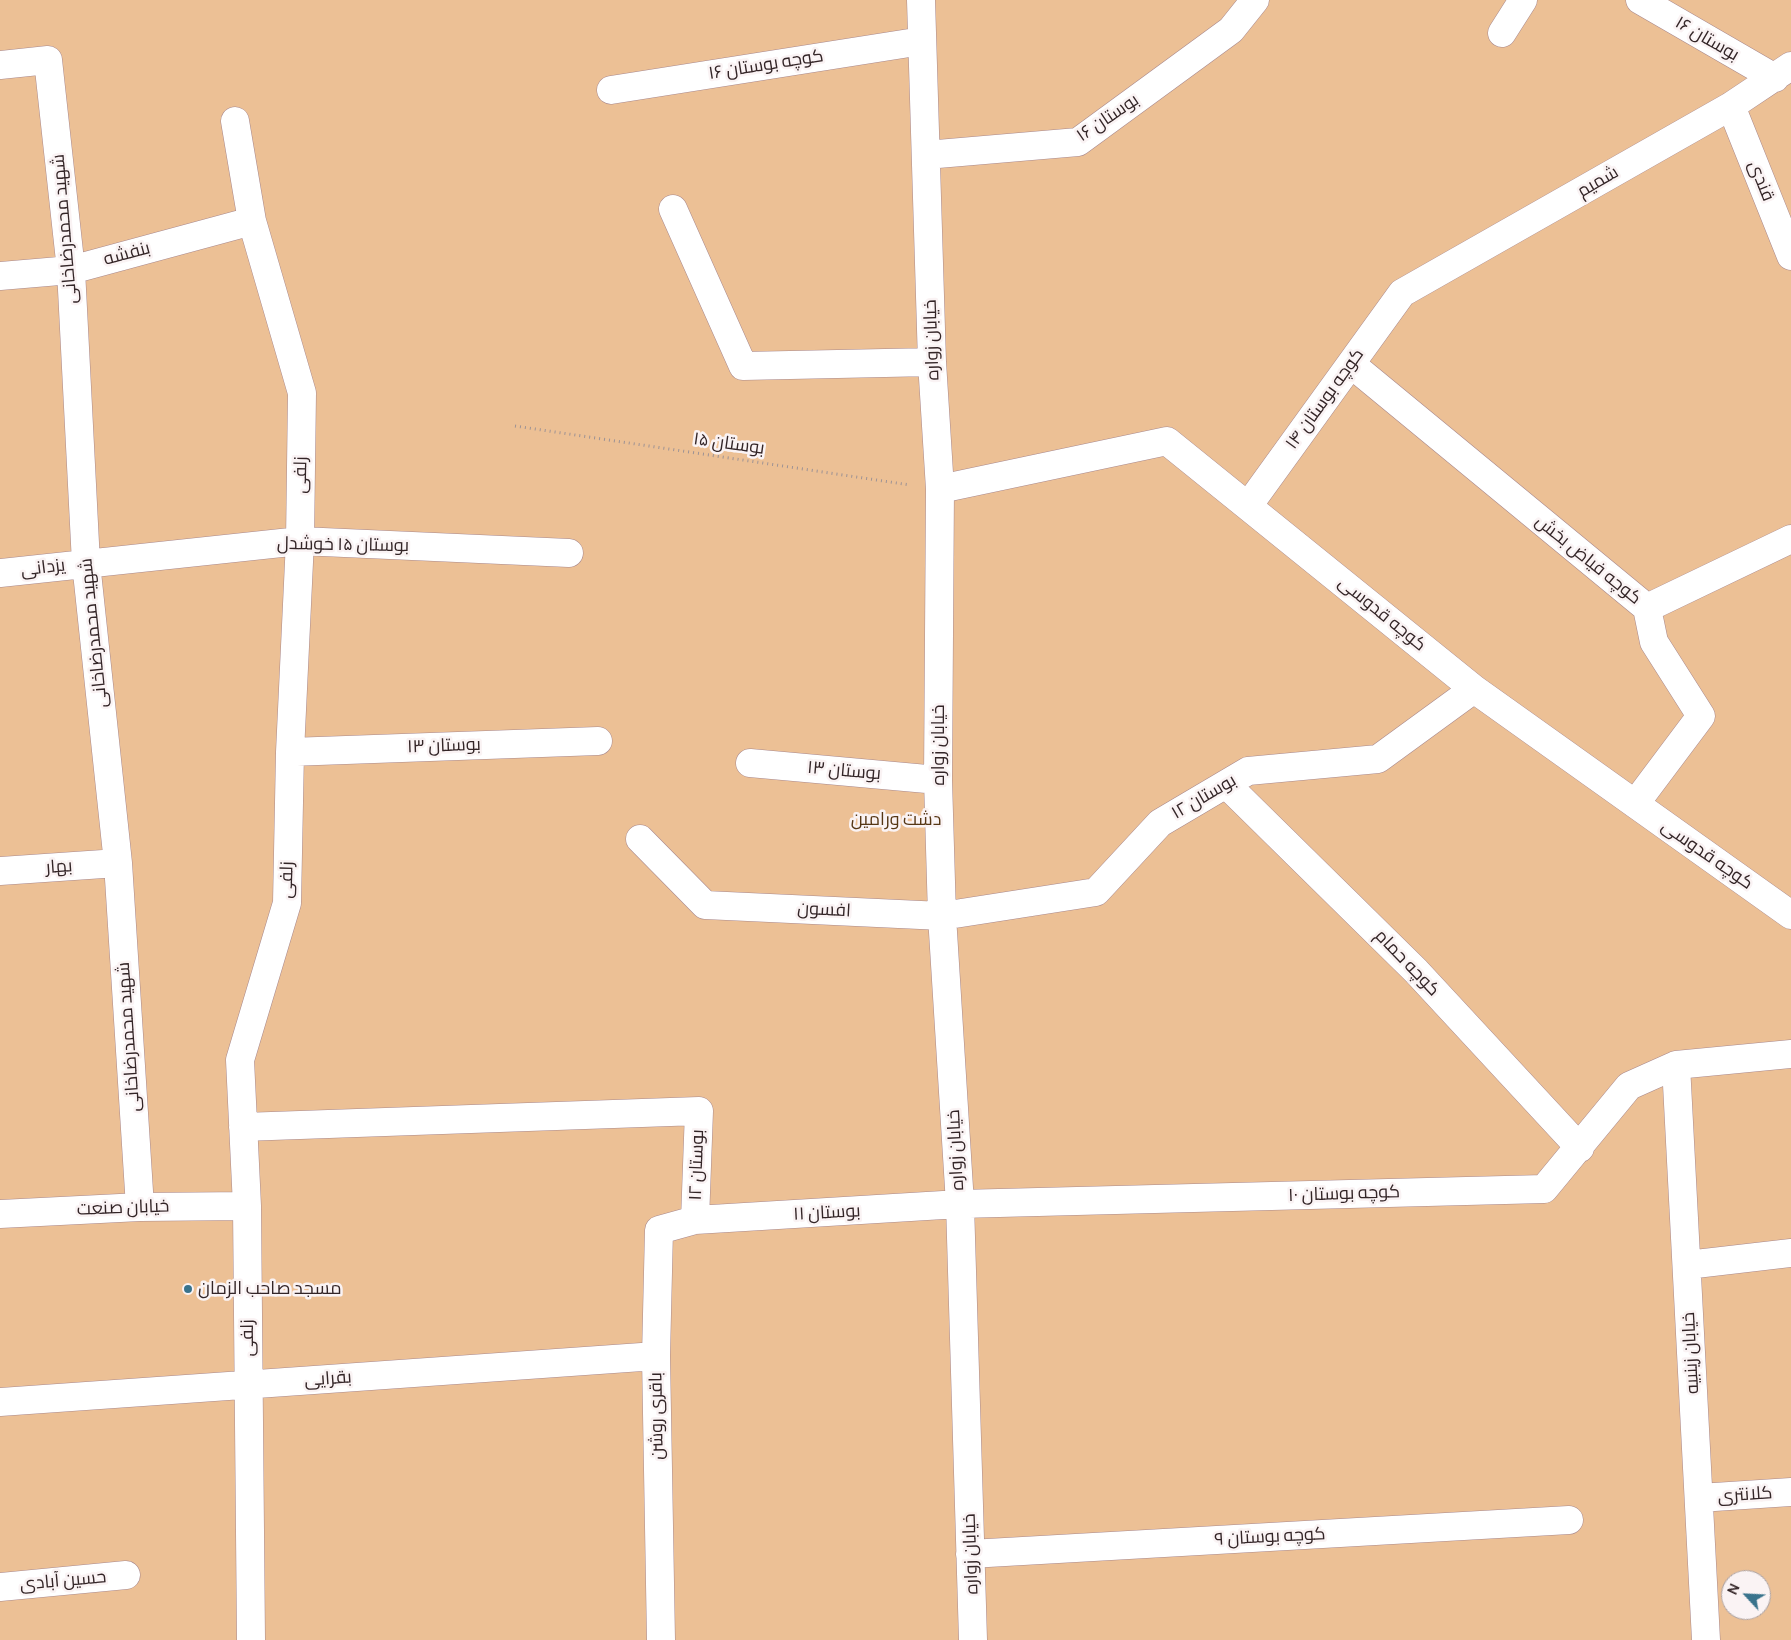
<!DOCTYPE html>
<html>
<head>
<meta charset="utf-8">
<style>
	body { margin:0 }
	#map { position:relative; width:1791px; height:1640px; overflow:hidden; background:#faf3f4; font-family:Manrope,sans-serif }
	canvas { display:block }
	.north { position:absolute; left:1721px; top:1570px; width:50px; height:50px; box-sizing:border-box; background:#faf3f4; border:1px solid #aaa1a2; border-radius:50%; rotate:295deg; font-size:14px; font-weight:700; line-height:20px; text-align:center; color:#332527 }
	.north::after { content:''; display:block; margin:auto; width:18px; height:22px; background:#39738c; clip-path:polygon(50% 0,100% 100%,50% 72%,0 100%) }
</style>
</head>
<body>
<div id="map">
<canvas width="1791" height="1640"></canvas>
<div class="north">N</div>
</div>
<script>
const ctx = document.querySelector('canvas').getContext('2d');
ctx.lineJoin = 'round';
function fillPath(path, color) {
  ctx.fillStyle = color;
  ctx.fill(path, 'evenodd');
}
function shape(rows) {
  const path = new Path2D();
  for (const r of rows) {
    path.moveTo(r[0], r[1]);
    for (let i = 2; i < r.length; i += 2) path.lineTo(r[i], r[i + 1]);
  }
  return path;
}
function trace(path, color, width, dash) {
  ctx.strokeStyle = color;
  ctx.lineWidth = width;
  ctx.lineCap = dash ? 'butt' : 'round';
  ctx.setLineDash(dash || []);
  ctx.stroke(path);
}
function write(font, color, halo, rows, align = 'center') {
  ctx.font = font + ' Manrope,Cairo,sans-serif';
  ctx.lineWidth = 5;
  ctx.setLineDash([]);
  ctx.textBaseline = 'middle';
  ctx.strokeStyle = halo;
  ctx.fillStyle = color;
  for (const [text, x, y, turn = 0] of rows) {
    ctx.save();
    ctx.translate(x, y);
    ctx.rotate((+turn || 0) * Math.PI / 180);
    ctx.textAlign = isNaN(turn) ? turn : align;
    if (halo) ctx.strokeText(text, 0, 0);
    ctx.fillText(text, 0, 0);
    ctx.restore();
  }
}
fillPath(shape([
	[0,0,1791,0,1791,1640,0,1640],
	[1731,1580,1761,1580,1761,1610,1731,1610]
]), '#ecc095');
const minor = shape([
	[921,0,932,362,940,489,938,780,942,916,960,1204,973,1640],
	[1640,0,1775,78],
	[1502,33,1523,0],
	[0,65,48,60,71,270,86,563,118,863,140,1207],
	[611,90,922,41],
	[1731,106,1791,256],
	[235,121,252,221,302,393,300,541,290,752,287,903,240,1060,247,1206,251,1640],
	[926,155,1078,142,1231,30,1255,0],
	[673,209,743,366,932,362],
	[0,276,71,270,252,221],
	[1351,364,1647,608,1654,642,1701,716,1635,804],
	[940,489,1167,441,1474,689,1791,915],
	[1248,506,1402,293,1731,106,1791,66],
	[0,573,300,541,569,553],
	[1647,608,1791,539],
	[290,752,598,741],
	[750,763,938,780],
	[1227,785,1416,971,1580,1148],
	[640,839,705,905,942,916,1096,892,1160,823,1248,771,1378,759,1474,689],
	[0,871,118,863],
	[1676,1065,1706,1640],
	[243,1127,699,1111,695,1220],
	[0,1214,140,1207,247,1206],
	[1687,1265,1791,1253],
	[0,1402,656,1356],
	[1699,1498,1791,1492],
	[970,1554,1569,1520],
	[0,1587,126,1575],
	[661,1640,656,1356,659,1230,695,1220,960,1204,1544,1189,1629,1086,1676,1065,1791,1054]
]);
trace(minor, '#a9888c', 29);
trace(shape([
	[515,426,910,485]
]), '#9d9294', 3, [1, 4]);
trace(minor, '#fff', 28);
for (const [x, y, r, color] of [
	[188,1289,5,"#39738c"]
]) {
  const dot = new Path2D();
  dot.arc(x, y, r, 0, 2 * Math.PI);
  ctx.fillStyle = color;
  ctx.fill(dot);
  trace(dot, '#faf3f4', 2);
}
write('18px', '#332527', '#faf3f4', [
	["بوستان ۱۶",1707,39,30],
	["کوچه بوستان ۱۶",766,65,-9],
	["بوستان ۱۶",1108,118,-34],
	["قندی",1761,181,68],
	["شمیم",1598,182,-30],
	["شهید محمدرضاخانی",65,229,-95],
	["بنفشه",127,254,-15],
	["خیابان زواره",932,340,-92],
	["کوچه بوستان ۱۴",1325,399,-54],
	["بوستان ۱۵",729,444,8],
	["زلفی",301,475,-89],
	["بوستان ۱۵ خوشدل",343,545,1],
	["کوچه فیاض بخش",1588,560,39],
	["یزدانی",43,568,-7],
	["کوچه قدوسی",1382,614,39],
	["شهید محمدرضاخانی",94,633,-96],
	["خیابان زواره",939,745,-90],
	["بوستان ۱۳",444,746,-2],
	["بوستان ۱۳",844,771,5],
	["بوستان ۱۲",1204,797,-30],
	["کوچه قدوسی",1707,855,35],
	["بهار",59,867,-4],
	["زلفی",287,880,-88],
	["افسون",824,910,3],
	["کوچه حمام",1407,963,46],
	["شهید محمدرضاخانی",129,1037,-94],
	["خیابان زواره",956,1150,-93],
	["بوستان ۱۲",697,1165,-88],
	["کوچه بوستان ۱۰",1344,1194,-2],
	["خیابان صنعت",123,1208,-2],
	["بوستان ۱۱",827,1213,-3],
	["زلفی",248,1338,-91],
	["خیابان زینبیه",1691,1353,-93],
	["بقرایی",328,1379,-4],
	["باقری روشن",657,1416,-91],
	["کلانتری",1745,1495,-4],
	["کوچه بوستان ۹",1270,1537,-3],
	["خیابان زواره",971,1554,-92],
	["حسین آبادی",63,1581,-5]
]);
write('18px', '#563715', '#faf3f4', [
	["دشت ورامین",896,820]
]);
write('18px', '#332527', '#faf3f4', [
	["مسجد صاحب الزمان",198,1289]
], 'left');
</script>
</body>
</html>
